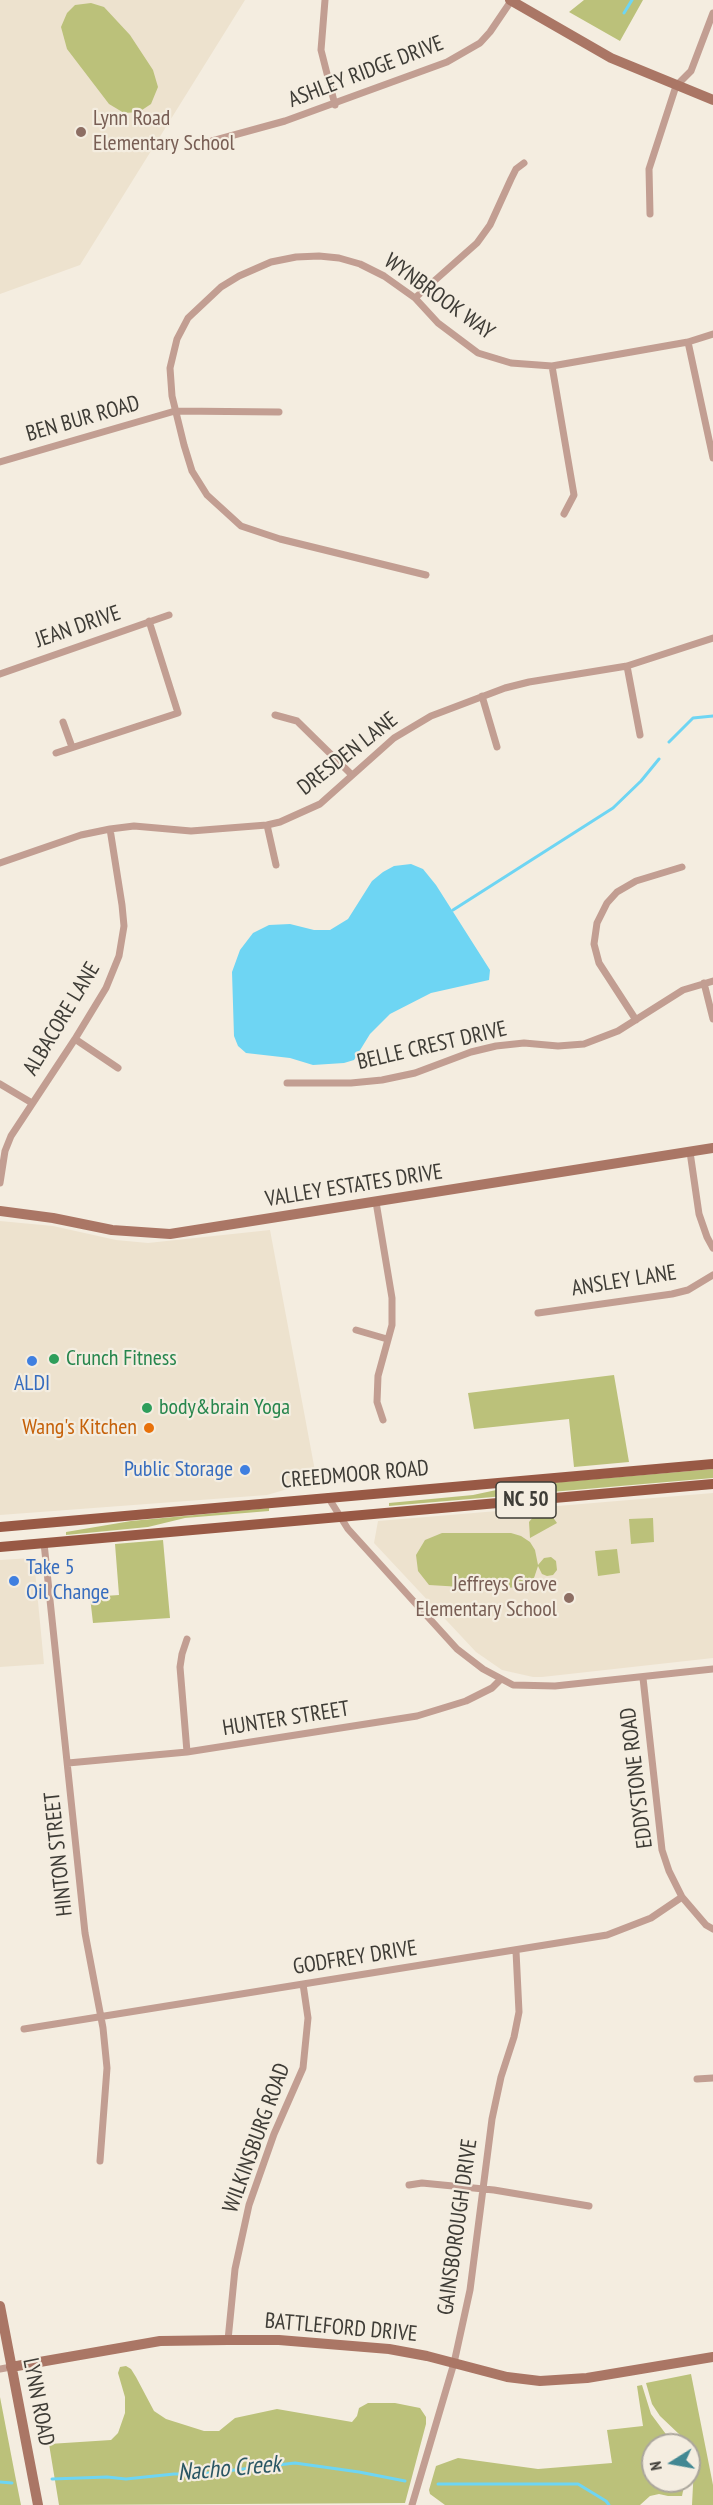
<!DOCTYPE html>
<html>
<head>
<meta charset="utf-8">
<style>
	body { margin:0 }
	#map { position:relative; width:713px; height:2505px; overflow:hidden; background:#f4ede0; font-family:"PT Sans Narrow",sans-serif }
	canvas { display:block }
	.north { position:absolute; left:641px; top:2433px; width:60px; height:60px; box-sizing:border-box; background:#f4ede0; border:2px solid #aba69c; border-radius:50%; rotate:259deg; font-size:16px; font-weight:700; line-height:24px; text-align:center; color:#3e3c36 }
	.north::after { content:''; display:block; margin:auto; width:21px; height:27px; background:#428893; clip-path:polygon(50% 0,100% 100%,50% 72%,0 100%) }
</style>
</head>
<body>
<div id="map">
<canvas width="713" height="2505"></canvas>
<div class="north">N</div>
</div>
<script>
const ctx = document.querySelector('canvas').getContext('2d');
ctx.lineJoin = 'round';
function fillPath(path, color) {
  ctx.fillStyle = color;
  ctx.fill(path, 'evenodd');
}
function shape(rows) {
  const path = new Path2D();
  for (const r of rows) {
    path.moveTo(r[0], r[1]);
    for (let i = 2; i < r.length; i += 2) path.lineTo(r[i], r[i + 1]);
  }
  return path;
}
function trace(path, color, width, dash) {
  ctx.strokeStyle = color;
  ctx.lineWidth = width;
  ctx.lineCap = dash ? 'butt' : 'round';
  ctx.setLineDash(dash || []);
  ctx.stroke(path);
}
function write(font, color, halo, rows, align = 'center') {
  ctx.font = font + ' "PT Sans Narrow",sans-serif';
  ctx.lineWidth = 4.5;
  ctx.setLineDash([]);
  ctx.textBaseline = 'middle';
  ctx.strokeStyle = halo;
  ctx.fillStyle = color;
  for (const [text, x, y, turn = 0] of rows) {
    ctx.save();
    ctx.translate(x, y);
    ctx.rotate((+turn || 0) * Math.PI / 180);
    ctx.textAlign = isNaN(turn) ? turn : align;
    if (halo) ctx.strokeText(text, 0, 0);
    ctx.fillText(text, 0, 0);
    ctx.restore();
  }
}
fillPath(shape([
	[0,0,245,0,80,265,0,294],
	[0,1221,53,1226,116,1240,148,1243,270,1230,318,1487,291,1488,267,1495,0,1515],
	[713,1493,713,1658,542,1677,533,1677,502,1670,476,1652,374,1543,378,1521],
	[31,1558,34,1560,44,1664,0,1667,0,1560]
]), '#ede2ce');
fillPath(shape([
	[584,0,643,0,620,41,569,12],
	[91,3,104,7,130,35,153,70,158,87,151,104,139,112,124,113,109,104,67,49,61,27,67,13,75,5],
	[614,1375,629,1462,574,1467,569,1419,474,1429,468,1393],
	[713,1469,713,1478,389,1506,389,1503,473,1495,515,1486],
	[269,1508,269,1511,185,1518,148,1527,66,1535,66,1532,131,1521],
	[542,1514,552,1516,557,1523,530,1538,529,1522,534,1516],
	[653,1518,654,1542,631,1544,629,1519],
	[442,1533,511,1533,521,1536,530,1542,535,1550,538,1565,544,1558,551,1557,556,1561,557,1570,553,1575,547,1576,542,1574,538,1566,534,1578,518,1587,495,1589,429,1585,418,1571,416,1555,425,1540],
	[163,1540,170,1618,93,1623,90,1597,119,1595,115,1544],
	[617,1549,620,1573,598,1576,595,1551],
	[126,2366,131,2369,136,2377,154,2411,166,2419,204,2431,219,2431,235,2418,277,2409,352,2422,357,2416,359,2408,368,2403,395,2403,420,2408,426,2417,426,2424,405,2503,59,2505,49,2444,111,2440,118,2433,125,2413,125,2397,118,2373,120,2367],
	[691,2374,713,2485,713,2505,692,2505,694,2466,689,2455,689,2445,685,2445,680,2435,660,2416,652,2404,646,2383],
	[642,2385,651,2414,674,2445,653,2445,653,2481,685,2481,682,2496,668,2496,659,2494,650,2496,640,2505,445,2505,430,2494,429,2490,436,2466,458,2458,538,2469,612,2463,607,2430,643,2426,637,2386],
	[0,2397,15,2475,21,2505,0,2505]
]), '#bbc17a');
fillPath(shape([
	[411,864,423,869,436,885,490,970,489,980,431,993,390,1014,370,1034,354,1060,344,1063,313,1065,290,1058,246,1053,238,1046,234,1036,232,972,240,950,253,933,269,925,290,924,314,930,330,930,348,919,372,881,383,872,394,866]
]), '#6ed5f3');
trace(shape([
	[624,13,632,0],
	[669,742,693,718,713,716],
	[453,910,613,808,641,781,659,759],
	[52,2479,107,2477,126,2479,174,2474,200,2474,295,2463,359,2472,405,2481],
	[0,2482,12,2483],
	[438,2484,578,2484,606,2501,609,2505]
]), '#6ed5f3', 3);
trace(shape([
	[325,0,321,50,335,105],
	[212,141,285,121,447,62,480,43,490,32,511,1],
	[650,214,649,169,676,86,691,71,713,13],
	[415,298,477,243,490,225,511,179,516,169,524,163],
	[688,342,713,458],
	[552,366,574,495,564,514],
	[0,462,175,411,279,412],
	[426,575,280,539,241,526,207,495,192,471,184,445,172,396,170,368,177,339,188,318,221,287,239,276,271,262,296,257,319,256,339,258,360,264,384,276,415,298,438,323,478,353,511,363,552,366,688,342,713,334],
	[627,666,640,735],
	[0,674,169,615],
	[482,696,497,747],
	[275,715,297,721,352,775],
	[63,722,72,747],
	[56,753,178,713,149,621],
	[267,825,276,865],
	[0,863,81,835,110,829,134,826,191,831,267,825,280,822,320,804,394,738,431,716,505,688,529,682,627,666,713,638],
	[704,983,713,1019],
	[636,1020,599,963,594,944,597,923,607,903,617,892,636,881,682,867],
	[75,1039,118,1068],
	[287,1083,351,1083,382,1080,415,1073,471,1052,496,1046,524,1043,558,1046,584,1044,618,1031,683,990,713,981],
	[0,1084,32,1103],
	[690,1152,699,1214,707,1237,713,1248],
	[0,1183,5,1151,11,1136,75,1039,106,988,119,956,124,926,122,905,110,829],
	[376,1202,392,1298,392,1325,378,1376,377,1402,383,1420],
	[538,1313,672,1294,688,1290,713,1275],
	[356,1330,387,1339],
	[328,1497,348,1529,457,1649,483,1669,513,1685,555,1686,713,1669],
	[44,1543,85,1933,103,2028,107,2068,100,2161],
	[643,1678,662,1850,669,1871,682,1897,706,1925,713,1929],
	[187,1752,180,1667,182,1654,187,1639],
	[68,1763,187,1752,417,1716,466,1701,492,1688,501,1679],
	[24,2029,607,1935,651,1918,682,1897],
	[697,2079,713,2078],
	[409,2185,422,2183,494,2190,589,2206],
	[228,2340,235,2269,249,2205,274,2134,303,2068,308,2018,303,1984],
	[0,2369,11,2367],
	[412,2505,454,2363,470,2290,492,2119,501,2077,514,2037,519,2012,516,1951]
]), '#c29e92', 7);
trace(shape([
	[510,0,611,58,713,100],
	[0,1211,53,1218,112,1230,170,1234,713,1148],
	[0,2306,38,2505],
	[11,2367,160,2341,228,2340,279,2340,389,2349,427,2356,507,2377,540,2381,587,2378,713,2357]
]), '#aa7665', 10);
trace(shape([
	[0,1527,713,1464],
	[0,1547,713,1484]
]), '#985945', 10);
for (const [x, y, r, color] of [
	[81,132,6,"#8d6e63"],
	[54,1359,6,"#2e9e5b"],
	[32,1361,6,"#3f7fe0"],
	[147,1408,6,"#2e9e5b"],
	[149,1428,6,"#e8710a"],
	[245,1470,6,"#3f7fe0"],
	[14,1581,6,"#3f7fe0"],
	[569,1598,6,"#8d6e63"]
]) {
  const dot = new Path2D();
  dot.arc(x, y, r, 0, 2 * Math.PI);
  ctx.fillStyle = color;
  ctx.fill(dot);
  trace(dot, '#f4ede0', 2);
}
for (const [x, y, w] of [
	[526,1500,60]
]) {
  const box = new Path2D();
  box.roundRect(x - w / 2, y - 18, w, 36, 4.5);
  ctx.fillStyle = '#f4ede0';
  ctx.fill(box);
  trace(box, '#3e3c36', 1.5);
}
write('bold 21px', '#3e3c36', null, [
	["NC 50",526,1500]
]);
write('22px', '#3e3c36', '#f4ede0', [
	["ASHLEY RIDGE DRIVE",366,72,-21],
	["WYNBROOK WAY",439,297,36],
	["BEN BUR ROAD",83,419,-16],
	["JEAN DRIVE",78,627,-19],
	["DRESDEN LANE",348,754,-38],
	["ALBACORE LANE",62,1019,-59],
	["BELLE CREST DRIVE",432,1046,-13],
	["VALLEY ESTATES DRIVE",354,1186,-9],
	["ANSLEY LANE",624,1281,-9],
	["CREEDMOOR ROAD",355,1475,-5],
	["HUNTER STREET",286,1719,-9],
	["EDDYSTONE ROAD",637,1778,-97],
	["HINTON STREET",59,1854,-96],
	["GODFREY DRIVE",355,1958,-9],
	["WILKINSBURG ROAD",257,2138,-70],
	["GAINSBOROUGH DRIVE",458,2227,-82],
	["BATTLEFORD DRIVE",341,2328,5],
	["LYNN ROAD",38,2402,79]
]);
write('22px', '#785e54', '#f4ede0', [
	["Lynn Road",93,119],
	["Elementary School",93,144],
	["Jeffreys Grove",557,1585,"right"],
	["Elementary School",557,1610,"right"]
], 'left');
write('22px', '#27864d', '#f4ede0', [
	["Crunch Fitness",66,1359],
	["body&brain Yoga",159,1408]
], 'left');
write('22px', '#366cbe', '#f4ede0', [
	["ALDI",32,1384],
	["Public Storage",233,1470,"right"],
	["Take 5",26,1568,"left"],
	["Oil Change",26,1593,"left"]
]);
write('22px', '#c56008', '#f4ede0', [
	["Wang's Kitchen",137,1428]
], 'right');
write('italic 24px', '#2a5764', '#f4ede0', [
	["Nacho Creek",229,2469,-5]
]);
</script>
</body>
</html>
